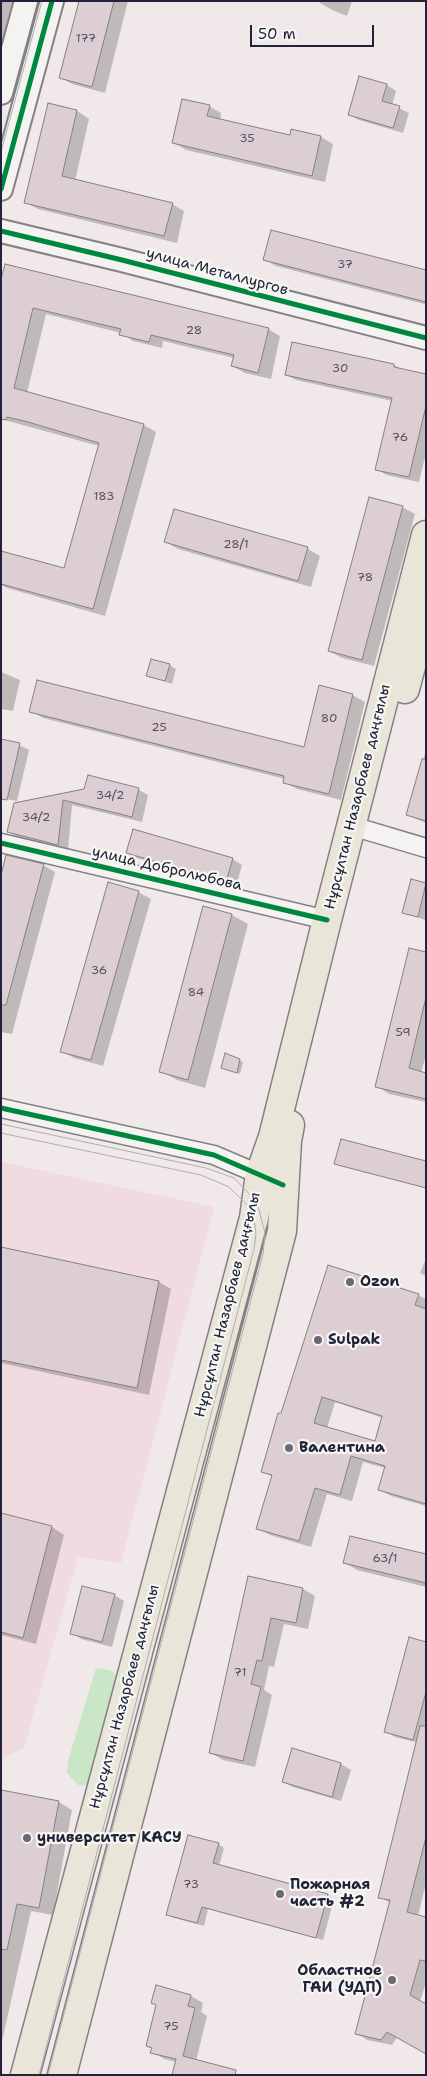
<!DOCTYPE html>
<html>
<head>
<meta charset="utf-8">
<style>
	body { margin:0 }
	#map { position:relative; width:427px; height:2076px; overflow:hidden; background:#f1e8e9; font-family:"Shantell Sans",sans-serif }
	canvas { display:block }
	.frame { position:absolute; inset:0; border:2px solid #22223b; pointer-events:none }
	.scale { position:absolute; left:250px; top:25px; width:124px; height:22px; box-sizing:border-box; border:2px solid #22223b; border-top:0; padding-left:6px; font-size:15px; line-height:18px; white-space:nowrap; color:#22223b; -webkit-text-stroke:4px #f6f6f2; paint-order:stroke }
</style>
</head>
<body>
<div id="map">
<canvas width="427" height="2076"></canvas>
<div class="frame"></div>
<div class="scale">50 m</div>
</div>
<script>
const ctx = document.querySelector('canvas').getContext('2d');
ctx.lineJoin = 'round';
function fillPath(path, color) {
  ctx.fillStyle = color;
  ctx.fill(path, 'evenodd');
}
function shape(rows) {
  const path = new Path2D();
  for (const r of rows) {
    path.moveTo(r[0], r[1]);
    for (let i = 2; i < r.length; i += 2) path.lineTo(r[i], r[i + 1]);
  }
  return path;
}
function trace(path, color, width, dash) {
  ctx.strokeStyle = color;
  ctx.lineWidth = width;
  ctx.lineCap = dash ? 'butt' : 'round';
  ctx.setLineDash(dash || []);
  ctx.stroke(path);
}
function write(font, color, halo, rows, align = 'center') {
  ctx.font = font + ' "Shantell Sans",sans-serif';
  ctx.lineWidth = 4.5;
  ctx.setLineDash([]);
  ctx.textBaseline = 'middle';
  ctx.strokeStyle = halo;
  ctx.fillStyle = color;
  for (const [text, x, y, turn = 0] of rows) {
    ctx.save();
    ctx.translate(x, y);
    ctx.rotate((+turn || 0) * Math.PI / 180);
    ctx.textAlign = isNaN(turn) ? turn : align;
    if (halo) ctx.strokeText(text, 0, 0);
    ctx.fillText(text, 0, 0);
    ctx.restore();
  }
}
fillPath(shape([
	[1,1162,214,1207,121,1563,78,1557,24,1748,1,1759]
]), '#efdbe0');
fillPath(shape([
	[96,1668,109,1670,118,1675,90,1786,78,1785,67,1773,68,1761]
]), '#c9e6c6');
fillPath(shape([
	[1,1,17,1,1,62],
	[80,1,128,1,105,93,72,84,60,77],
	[321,1,352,1,347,16,332,10,320,3],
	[360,77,387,85,396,91,392,105,409,113,403,133,359,120,349,114],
	[49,104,77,111,89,119,75,181,172,204,184,211,177,243,38,209,25,202],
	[209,106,221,113,220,121,291,137,292,130,321,137,333,144,325,182,186,150,174,143],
	[265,260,426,271,426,306,424,304,276,266],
	[1,284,268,329,280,336,271,379,245,373,232,366,234,358,163,341,162,348,133,341,121,333,46,314,27,393,144,425,156,432,105,616,7,588,1,585,1,557,65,570,99,446,1,419],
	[293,343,394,365,403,370,426,376,426,453,419,482,386,475,377,469,392,401,296,380,286,375],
	[402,507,415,514,374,666,342,658,329,651],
	[166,542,308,549,320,556,311,587,178,549],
	[169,665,176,669,172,684,147,675],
	[1,672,20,680,13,711,1,709],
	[352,695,365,702,341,800,297,789,284,782,285,779,43,718,31,711,305,748],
	[19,745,29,750,17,801,1,798],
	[426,750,426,823,407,815],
	[89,777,139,790,148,795,142,822,72,805,68,850,18,837,8,832,15,804,85,790],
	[127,852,232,859,242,865,236,887,137,858],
	[43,865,55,872,12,1034,1,1032,1,879],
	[412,880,426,884,425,920,403,912],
	[138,892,151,899,103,1066,74,1058,61,1051],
	[232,915,248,924,205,1088,177,1080,161,1071],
	[426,954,426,1055,421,1073,426,1074,426,1102,389,1094,377,1086],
	[226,1054,243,1062,240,1074,226,1069],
	[1,1249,159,1282,171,1289,149,1395,1,1363],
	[426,1259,426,1276,420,1273],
	[418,1295,426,1299,426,1506,391,1496,379,1489,385,1468,363,1462,352,1501,327,1494,311,1547,270,1535,258,1528,273,1477,262,1471,281,1415],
	[335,1402,383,1418,376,1442,327,1428],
	[1,1514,52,1527,64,1535,36,1644,1,1635],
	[426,1556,426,1587,357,1570,345,1563],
	[249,1577,303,1589,315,1596,308,1629,284,1624,274,1667,269,1666,264,1690,272,1695,255,1767,223,1760,211,1753],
	[114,1595,124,1601,112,1647,81,1639,72,1633],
	[426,1643,426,1733,423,1744,395,1737,385,1731],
	[426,1748,426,1883,418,1916,426,1918,426,1982,420,2002,392,2045,367,2040,357,2033,390,1903,380,1897],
	[293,1750,341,1764,351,1770,341,1801,293,1787,284,1782],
	[1,1791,59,1802,72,1810,53,1915,31,1911,1,2046],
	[218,1844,224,1848,219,1866,328,1895,334,1899,323,1940,208,1909,204,1926,174,1918,168,1914],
	[157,1987,191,1996,203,2003,201,2012,207,2016,196,2061,226,2069,236,2075,173,2075,176,2062,164,2059,152,2052,153,2049,147,2046,157,2006]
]), '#0003');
const building = shape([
	[79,1,114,1,92,87,59,78,79,1],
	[359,76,387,84,382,101,400,106,393,128,348,115,359,76],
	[182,99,210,105,207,116,290,135,291,129,321,136,312,176,172,143,182,99],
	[48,103,77,110,62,176,173,203,164,236,24,203,48,103],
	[271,230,426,270,426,302,263,260,271,230],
	[5,264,269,328,258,373,231,366,234,355,151,335,149,342,119,335,121,329,33,308,14,388,144,424,93,609,1,584,1,551,64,568,99,443,28,422,7,417,6,420,1,419,1,279,5,264],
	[292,342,394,364,394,367,426,374,426,406,409,477,375,470,392,398,285,375,292,342],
	[369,497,403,506,362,660,328,651,369,497],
	[174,509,308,547,298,581,164,542,174,509],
	[151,659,170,664,165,681,146,676,151,659],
	[37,680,304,747,319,685,353,694,329,794,283,783,284,776,29,712,37,680],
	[1,739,20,743,7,800,1,799,1,739],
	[422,759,426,759,426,821,406,815,422,759],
	[88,775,139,788,132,817,63,800,58,845,7,832,14,803,84,789,88,775],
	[133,829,233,858,226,882,126,853,133,829],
	[6,855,44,864,6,1005,1,1005,1,875,6,855],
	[411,879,426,883,418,917,402,913,411,879],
	[108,882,139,891,91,1060,60,1052,108,882],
	[203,906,232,914,188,1080,159,1072,203,906],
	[409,948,426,952,426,997,409,1068,426,1073,426,1099,375,1087,409,948],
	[225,1053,240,1059,237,1073,221,1068,225,1053],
	[341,1139,426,1161,426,1188,334,1164,341,1139],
	[1,1247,159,1281,137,1388,1,1360,1,1247],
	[328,1265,419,1294,415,1305,426,1309,426,1504,378,1490,385,1466,351,1456,340,1495,315,1488,299,1541,256,1529,272,1475,261,1472,278,1413,281,1413,328,1265],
	[322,1397,382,1416,375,1441,314,1423,322,1397],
	[1,1513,52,1526,23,1638,1,1632,1,1513],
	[350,1536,426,1554,426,1583,343,1563,350,1536],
	[248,1576,303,1588,296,1623,271,1618,262,1661,257,1660,251,1684,261,1687,243,1761,209,1753,248,1576],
	[82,1586,115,1594,102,1642,70,1634,82,1586],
	[409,1637,426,1642,426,1692,413,1740,384,1732,409,1637],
	[420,1726,426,1726,426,1837,407,1912,426,1917,426,1961,420,1960,410,1995,426,2004,426,2054,387,2032,381,2040,355,2034,390,1900,378,1898,420,1726],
	[292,1748,341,1763,332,1797,282,1782,292,1748],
	[1,1790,59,1801,39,1908,17,1904,7,1950,1,1949,1,1790],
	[188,1835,219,1843,213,1863,328,1894,316,1938,202,1907,197,1923,166,1915,188,1835],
	[156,1985,191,1995,188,2006,195,2008,183,2056,236,2070,235,2075,172,2075,176,2059,150,2053,152,2048,146,2046,156,2005,151,2003,156,1985]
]);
fillPath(building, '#dcced3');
trace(building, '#848085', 1);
const minor = shape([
	[352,826,426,848],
	[1,843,327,920],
	[1,1108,214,1155,268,1178]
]);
const tertiary = shape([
	[1,93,26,1],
	[1,189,52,1],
	[1,231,122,260,426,338]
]);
const primary = shape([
	[405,689,426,610],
	[25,2075,254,1218,260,1174,273,1137,327,920,426,535],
	[62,2075,282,1231,287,1141,290,1125]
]);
trace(minor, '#848085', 21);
trace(tertiary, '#848085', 26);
trace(primary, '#848085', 31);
trace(minor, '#f4f3f2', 18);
trace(tertiary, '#f4f3f2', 22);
trace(primary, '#e9e5d8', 28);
trace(shape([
	[1,152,42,1],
	[1,1124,206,1168,234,1178,257,1202,265,1233,263,1254,48,2075],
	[1,1133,201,1175,229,1187,248,1206,254,1218,256,1234,254,1249,39,2075]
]), '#b0aeb0', 1);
trace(shape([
	[1,189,52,1],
	[1,231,122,260,426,338],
	[1,843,327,920],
	[1,1108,214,1155,283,1185]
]), '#00873e', 5);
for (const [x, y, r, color] of [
	[350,1282,5,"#6a6778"],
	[318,1340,5,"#6a6778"],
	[289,1448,5,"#6a6778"],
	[27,1838,5,"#6a6778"],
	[280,1894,5,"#6a6778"],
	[392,1980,5,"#6a6778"]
]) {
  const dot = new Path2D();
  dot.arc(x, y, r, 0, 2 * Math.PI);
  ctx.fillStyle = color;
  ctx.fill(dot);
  trace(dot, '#f6f6f2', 2);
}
write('12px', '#545064', null, [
	["177",86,39],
	["35",247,139],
	["37",345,265],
	["28",194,331],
	["30",340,369],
	["76",400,438],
	["183",104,497],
	["28/1",236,545],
	["78",365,578],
	["80",329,719],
	["25",159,728],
	["34/2",110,796],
	["34/2",36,818],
	["36",99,971],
	["84",196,993],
	["59",403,1033],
	["63/1",385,1559],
	["71",240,1673],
	["73",191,1885],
	["75",171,2027]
]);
write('15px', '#22223b', '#f6f6f2', [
	["улица Металлургов",217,272,15],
	["Нұрсұлтан Назарбаев даңғылы",358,797,-76],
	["улица Добролюбова",167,869,13],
	["Нұрсұлтан Назарбаев даңғылы",228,1305,-76],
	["Нұрсұлтан Назарбаев даңғылы",125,1697,-75]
]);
write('bold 15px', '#22223b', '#f6f6f2', [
	["Ozon",360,1282],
	["Sulpak",328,1340],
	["Валентина",299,1448],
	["университет КАСУ",37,1838],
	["Пожарная",290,1885],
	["часть #2",290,1902],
	["Областное",382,1971,"right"],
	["ГАИ (УДП)",382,1988,"right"]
], 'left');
</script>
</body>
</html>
